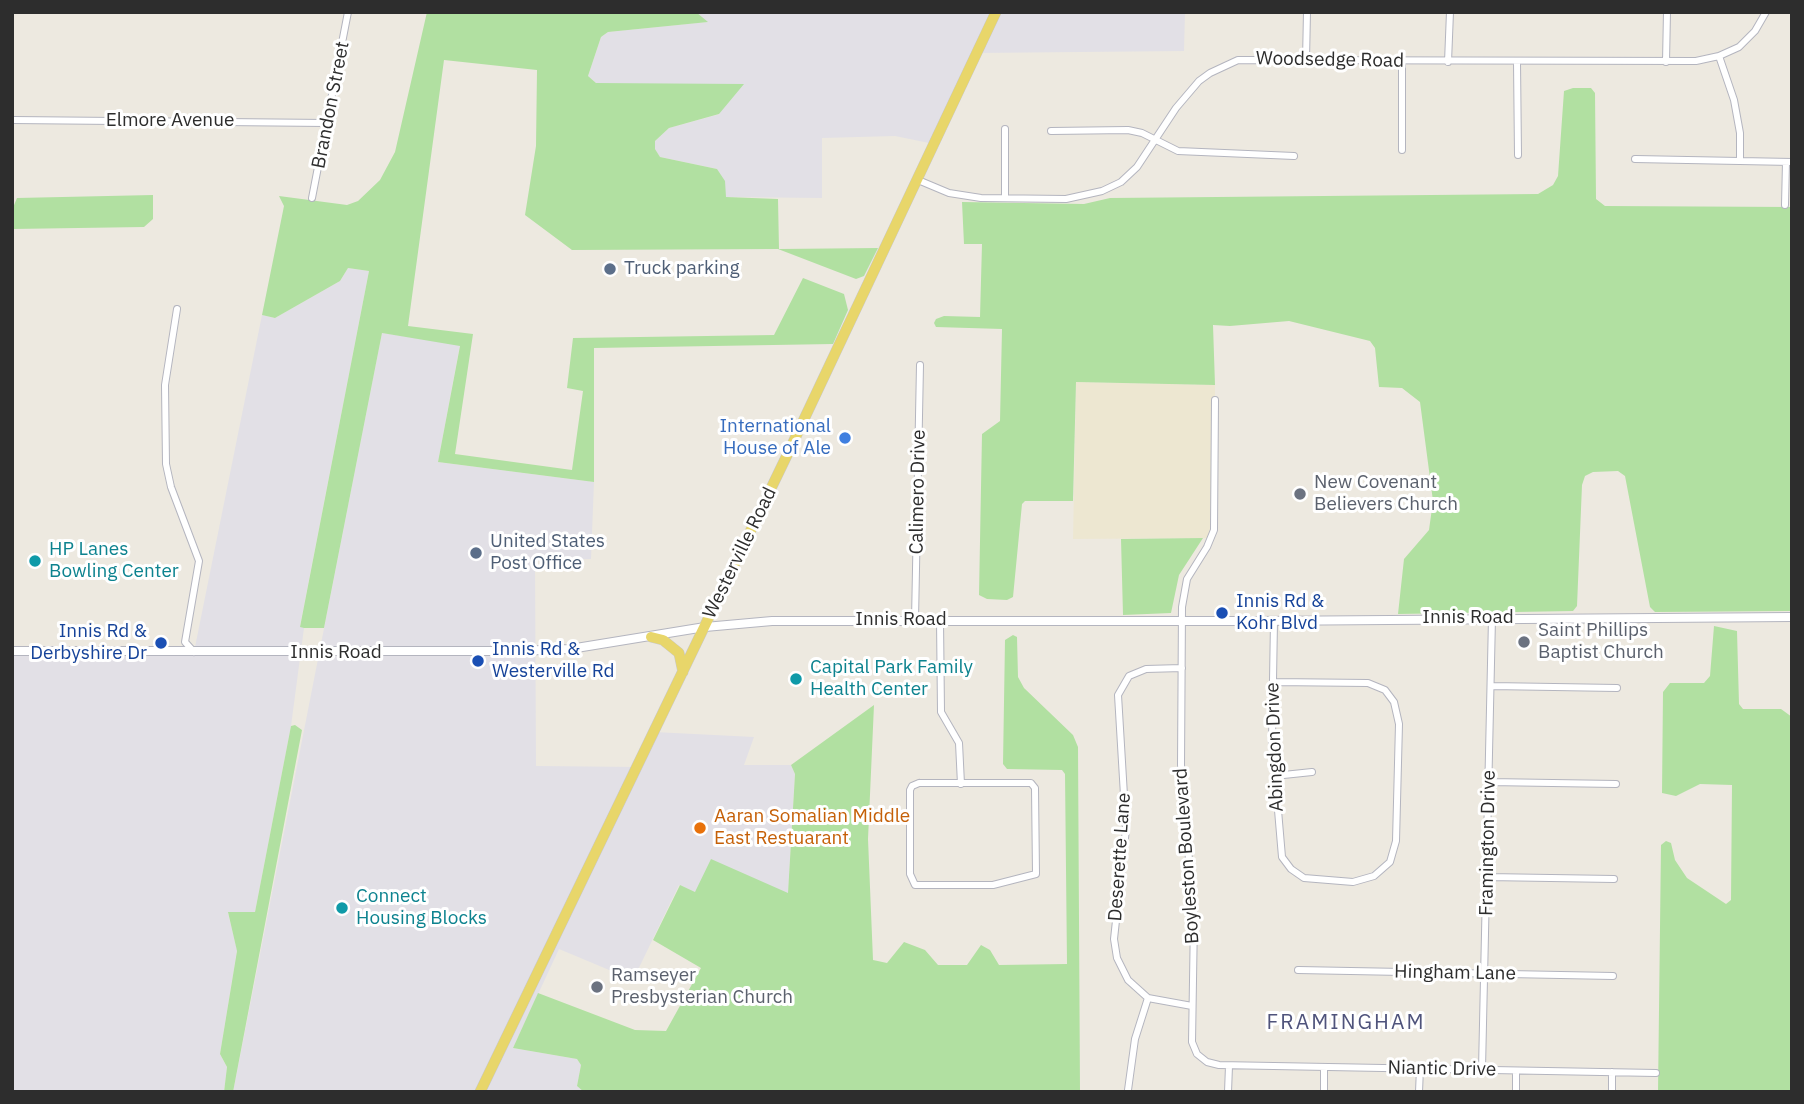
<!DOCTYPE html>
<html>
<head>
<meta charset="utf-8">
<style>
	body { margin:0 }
	#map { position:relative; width:1804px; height:1104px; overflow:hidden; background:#ede9e0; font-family:"IBM Plex Sans",sans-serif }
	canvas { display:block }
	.frame { position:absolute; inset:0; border:14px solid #2d2d2d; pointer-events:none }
</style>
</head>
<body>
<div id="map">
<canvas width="1804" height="1104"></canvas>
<div class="frame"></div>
</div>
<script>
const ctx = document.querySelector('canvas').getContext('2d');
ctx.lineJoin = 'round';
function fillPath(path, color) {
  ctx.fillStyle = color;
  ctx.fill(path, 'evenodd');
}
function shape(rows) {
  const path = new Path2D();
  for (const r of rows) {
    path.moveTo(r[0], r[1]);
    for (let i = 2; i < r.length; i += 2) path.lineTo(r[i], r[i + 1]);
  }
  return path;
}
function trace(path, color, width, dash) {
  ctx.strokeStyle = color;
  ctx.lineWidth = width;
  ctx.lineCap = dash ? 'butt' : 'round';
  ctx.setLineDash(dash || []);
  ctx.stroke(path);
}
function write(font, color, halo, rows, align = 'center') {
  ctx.font = font + ' "IBM Plex Sans",sans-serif';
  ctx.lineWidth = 6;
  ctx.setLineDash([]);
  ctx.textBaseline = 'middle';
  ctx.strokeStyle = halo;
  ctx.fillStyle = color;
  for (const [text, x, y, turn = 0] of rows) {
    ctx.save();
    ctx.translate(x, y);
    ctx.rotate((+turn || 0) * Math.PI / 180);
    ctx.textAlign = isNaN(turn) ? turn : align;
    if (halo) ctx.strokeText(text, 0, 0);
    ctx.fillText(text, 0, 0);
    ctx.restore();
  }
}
fillPath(shape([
	[696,12,1185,12,1184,51,976,53,934,144,895,136,822,138,822,198,725,197,717,169,660,157,655,149,655,141,669,128,720,114,596,83,588,76,601,37,608,32,707,22],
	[348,268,369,271,300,626,304,628,291,726,255,912,228,913,237,950,220,1054,227,1067,224,1092,12,1092,12,652,194,652,262,315,275,318,340,281],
	[382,333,460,345,438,462,594,482,591,559,535,561,536,766,639,767,654,732,754,737,744,765,791,765,795,774,788,894,695,892,679,885,633,980,559,949,513,1048,577,1059,581,1065,577,1086,584,1092,233,1092]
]), '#e2e0e6');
fillPath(shape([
	[1076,382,1215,385,1215,522,1212,538,1073,539]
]), '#ede7d1');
fillPath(shape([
	[427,12,696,12,708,22,608,32,601,37,588,76,596,83,744,84,719,114,669,128,655,141,655,149,660,157,717,169,725,181,726,197,778,199,779,249,878,248,864,276,856,279,778,249,572,250,525,215,536,146,537,70,444,60,408,326,473,334,455,454,572,470,583,391,567,388,573,338,774,335,803,278,844,294,848,310,833,344,594,348,594,482,438,462,460,346,382,333,324,628,304,628,300,627,369,271,348,268,340,281,275,318,262,315,284,206,279,196,347,205,358,201,380,180,395,152],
	[1573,88,1591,88,1595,93,1596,199,1605,206,1792,207,1792,611,1655,612,1650,607,1625,476,1618,471,1593,472,1585,476,1582,485,1577,606,1573,611,1398,614,1404,559,1429,530,1433,501,1420,402,1402,388,1379,387,1375,348,1370,341,1289,321,1230,326,1213,325,1215,385,1076,382,1073,501,1025,501,1022,504,1013,597,1007,600,987,599,979,595,982,434,1000,421,1002,329,936,327,934,323,936,319,944,316,980,317,982,244,964,244,962,202,1084,204,1110,198,1538,194,1553,185,1558,176,1564,91],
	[153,195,153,219,144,227,12,229,12,210,17,198],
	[1203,538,1179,575,1171,613,1123,615,1121,539],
	[1714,626,1737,631,1739,704,1743,709,1781,709,1792,717,1792,1092,1658,1092,1661,845,1666,841,1671,843,1675,860,1687,878,1726,904,1731,900,1732,785,1700,784,1676,796,1662,793,1663,692,1670,683,1704,683,1710,676],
	[1013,635,1017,637,1018,677,1024,688,1073,735,1078,747,1080,1092,584,1092,577,1086,581,1065,577,1059,513,1048,538,993,635,1030,666,1031,701,968,653,940,680,885,695,892,711,859,788,893,795,774,791,765,874,705,868,839,873,960,887,963,904,942,925,950,938,965,967,965,981,945,990,950,999,965,1067,964,1065,774,1062,770,1007,769,1003,764,1005,640],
	[295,725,302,730,233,1092,224,1092,227,1067,220,1054,237,951,228,912,255,912,291,726]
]), '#b1e0a1');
const minor = shape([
	[1719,56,1734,100,1740,133,1740,161],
	[1306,60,1307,12],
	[1448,62,1450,12],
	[1517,62,1518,155],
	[1666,62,1667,12],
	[12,120,327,123],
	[1051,131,1128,130,1142,133,1178,151,1294,156],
	[1402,150,1402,62],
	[1635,159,1792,162],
	[918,180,949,193,981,198,1066,199,1102,191,1121,182,1137,167,1176,108,1199,81,1210,73,1238,60,1696,61,1719,56,1739,47,1755,31,1766,12],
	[312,198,348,12],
	[1005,198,1005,129],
	[1785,205,1786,162],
	[177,309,165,385,166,464,171,487,199,561,185,642,194,652],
	[1215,400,1214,530,1207,547,1187,579,1182,607,1181,765,1194,919,1192,1042,1197,1054,1207,1062,1219,1065,1656,1073],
	[915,620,920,365],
	[940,620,941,712,959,743,961,784],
	[1182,668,1146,669,1129,676,1118,695,1126,829,1114,939,1117,958,1128,980,1148,998,1192,1006],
	[1273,682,1368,683,1385,690,1394,702,1399,724,1396,841,1390,862,1374,876,1353,882,1304,878,1291,869,1282,857,1272,740,1274,621],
	[1491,686,1617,688],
	[1274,776,1312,772],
	[1489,782,1616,784],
	[919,783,1031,783,1035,788,1036,874,993,885,915,885,910,874,910,790,912,786,919,783],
	[1487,877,1614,879],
	[1298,970,1613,976],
	[1482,1069,1492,618],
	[1128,1090,1135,1039,1148,998],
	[1228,1092,1229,1066],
	[1324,1092,1324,1067],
	[1419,1092,1420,1068],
	[1516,1092,1516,1071],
	[1612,1092,1612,1072]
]);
const secondary = shape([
	[12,651,517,651,570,649,705,627,772,621,1255,621,1792,617]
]);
const primary = shape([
	[651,637,663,640,679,653,683,672],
	[480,1092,790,449,996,12]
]);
trace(minor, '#b4b5bf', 8);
trace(secondary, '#b4b5bf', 10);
trace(primary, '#c8c8c8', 11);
trace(minor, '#fff', 6);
trace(secondary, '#fff', 8);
trace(primary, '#e8d66a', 10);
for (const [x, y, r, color] of [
	[610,269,7,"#5c6f8a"],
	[845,438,7,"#3f7fe0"],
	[1300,494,7,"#6b7280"],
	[476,553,7,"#5c6f8a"],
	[35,561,7,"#0f9aa8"],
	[1222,613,7,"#1a4fb4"],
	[1524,642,7,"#6b7280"],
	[161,643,7,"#1a4fb4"],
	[478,661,7,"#1a4fb4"],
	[796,679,7,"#0f9aa8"],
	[700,828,7,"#e8710a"],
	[342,908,7,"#0f9aa8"],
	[597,987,7,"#6b7280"]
]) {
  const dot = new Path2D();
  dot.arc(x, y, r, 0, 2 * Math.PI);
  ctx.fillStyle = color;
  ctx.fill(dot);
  trace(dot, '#fff', 2.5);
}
write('19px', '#2d2d2d', '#fff', [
	["Woodsedge Road",1330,60,1],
	["Brandon Street",331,105,-79],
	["Elmore Avenue",170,121],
	["Calimero Drive",918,492,-89],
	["Westerville Road",740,553,-64],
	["Innis Road",1468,618],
	["Innis Road",901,620],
	["Innis Road",336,653],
	["Abingdon Drive",1275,747,-92],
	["Framington Drive",1488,843,-89],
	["Boyleston Boulevard",1187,856,-94],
	["Deserette Lane",1120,857,-86],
	["Hingham Lane",1455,973,1],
	["Niantic Drive",1442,1069,1]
]);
write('19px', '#4e5e75', '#fff', [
	["Truck parking",624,269],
	["United States",490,542],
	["Post Office",490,564]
], 'left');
write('19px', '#366cbe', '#fff', [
	["International",831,427],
	["House of Ale",831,449]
], 'right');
write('19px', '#5b616d', '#fff', [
	["New Covenant",1314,483],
	["Believers Church",1314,505],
	["Saint Phillips",1538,631],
	["Baptist Church",1538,653],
	["Ramseyer",611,976],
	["Presbysterian Church",611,998]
], 'left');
write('19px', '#0d838f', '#fff', [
	["HP Lanes",49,550],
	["Bowling Center",49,572],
	["Capital Park Family",810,668],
	["Health Center",810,690],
	["Connect",356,897],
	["Housing Blocks",356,919]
], 'left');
write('19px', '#164399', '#fff', [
	["Innis Rd &",1236,602],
	["Kohr Blvd",1236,624],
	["Innis Rd &",147,632,"right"],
	["Derbyshire Dr",147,654,"right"],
	["Innis Rd &",492,650],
	["Westerville Rd",492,672]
], 'left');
write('19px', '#c56008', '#fff', [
	["Aaran Somalian Middle",714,817],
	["East Restuarant",714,839]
], 'left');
ctx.letterSpacing = '2px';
write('21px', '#4f537b', '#fff', [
	["FRAMINGHAM",1346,1023]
]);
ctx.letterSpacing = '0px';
</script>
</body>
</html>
